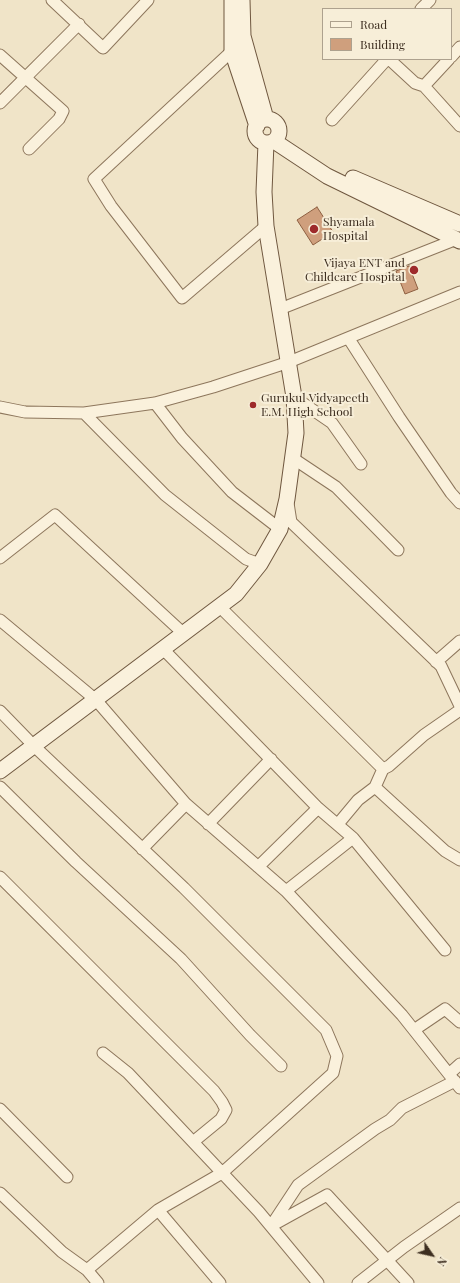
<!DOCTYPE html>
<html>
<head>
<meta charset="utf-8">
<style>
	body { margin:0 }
	#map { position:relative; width:460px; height:1283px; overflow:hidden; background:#f0e4c8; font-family:"Playfair Display",serif }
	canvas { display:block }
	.legend { position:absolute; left:322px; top:8px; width:130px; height:52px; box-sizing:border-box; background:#f7eed8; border:1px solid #ada18e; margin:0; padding:5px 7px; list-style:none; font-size:12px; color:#3d2e20 }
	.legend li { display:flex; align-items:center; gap:8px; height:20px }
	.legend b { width:20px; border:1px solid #ada18e }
	.north { position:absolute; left:412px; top:1235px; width:40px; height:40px; -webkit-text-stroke:3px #f7eed8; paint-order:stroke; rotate:124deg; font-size:11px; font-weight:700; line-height:16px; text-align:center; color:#3d2e20 }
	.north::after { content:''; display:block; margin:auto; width:14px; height:18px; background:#3d2e20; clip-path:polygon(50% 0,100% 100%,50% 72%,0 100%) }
</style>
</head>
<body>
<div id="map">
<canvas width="460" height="1283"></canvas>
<ul class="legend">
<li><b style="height:5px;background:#faf1dc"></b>Road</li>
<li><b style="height:11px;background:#cf9f7d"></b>Building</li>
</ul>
<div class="north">N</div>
</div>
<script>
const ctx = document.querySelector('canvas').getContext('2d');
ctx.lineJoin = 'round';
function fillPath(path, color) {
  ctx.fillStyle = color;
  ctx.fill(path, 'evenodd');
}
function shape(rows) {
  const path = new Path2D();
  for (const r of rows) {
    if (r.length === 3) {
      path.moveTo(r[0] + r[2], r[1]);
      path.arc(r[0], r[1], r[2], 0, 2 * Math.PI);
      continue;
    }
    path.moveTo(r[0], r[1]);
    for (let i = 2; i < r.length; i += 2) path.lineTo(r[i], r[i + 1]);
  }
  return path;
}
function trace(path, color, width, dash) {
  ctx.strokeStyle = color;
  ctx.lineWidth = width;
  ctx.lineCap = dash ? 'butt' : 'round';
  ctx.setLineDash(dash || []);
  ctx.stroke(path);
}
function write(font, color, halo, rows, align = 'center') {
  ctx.font = font + ' "Playfair Display",serif';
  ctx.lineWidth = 4;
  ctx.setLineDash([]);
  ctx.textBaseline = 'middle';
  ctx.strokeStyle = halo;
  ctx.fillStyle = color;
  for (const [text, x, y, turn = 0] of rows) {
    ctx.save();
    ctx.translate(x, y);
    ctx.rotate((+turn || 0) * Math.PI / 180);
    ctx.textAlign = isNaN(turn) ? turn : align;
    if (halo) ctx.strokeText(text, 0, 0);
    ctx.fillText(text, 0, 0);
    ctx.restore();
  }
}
const building = shape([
	[317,207,333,232,313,245,297,220,317,207],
	[409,266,418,289,405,294,396,271,409,266]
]);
fillPath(building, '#cf9f7d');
trace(building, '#8d5f41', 1);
const street = shape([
	[52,0,103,48,148,0],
	[421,9,430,0],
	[232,51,94,179,111,206,182,298,266,226],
	[0,55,63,111,59,119,29,149],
	[451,57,460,47],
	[389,59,415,83,424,86,460,126],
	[424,86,449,59],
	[0,103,79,24],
	[332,120,387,59],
	[280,309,457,239],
	[349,339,399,417,451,493,460,503],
	[294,397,332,423,361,464],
	[155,403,182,438,232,492,280,529],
	[0,407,25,412,84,413,155,403,213,387,289,362,460,292],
	[84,413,165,495,246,559,260,564],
	[294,459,336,487,398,550],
	[288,503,291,522,441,666,460,706],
	[0,558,55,515,184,634],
	[220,607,383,769],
	[0,620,96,700,186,804,286,891,402,1015,460,1088],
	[163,649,318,808,353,838,445,950],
	[436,662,460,641],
	[0,711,34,746,184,888,326,1030,337,1056,333,1073,222,1173,158,1210],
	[0,787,76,862,181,959,250,1035,281,1066],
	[375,787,445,851,460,860],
	[208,824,271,759],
	[338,824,358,800,375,787,383,769,389,766,424,735,460,710],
	[142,849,186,804],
	[258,867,318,808],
	[0,877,214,1091,222,1102,226,1110,221,1119,193,1142],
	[286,891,353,838],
	[414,1030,445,1009,460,1022],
	[103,1053,128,1073,259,1212,318,1283],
	[449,1074,460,1064],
	[0,1109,67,1177],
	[0,1193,62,1252,87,1270,98,1283],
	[87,1270,158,1210,220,1283],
	[358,1283,404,1247,460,1208],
	[408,1283,327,1195,271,1226,298,1185,375,1129,390,1120,402,1108,455,1081]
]);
const secondary = shape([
	[232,0,232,51,257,126],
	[242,0,243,36,266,119],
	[267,131,12],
	[274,141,327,176,460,241],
	[353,178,460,224],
	[0,771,236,594,260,564,280,529,287,499,296,433,294,397,266,226,264,192,266,143]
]);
trace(street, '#8d765c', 13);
trace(secondary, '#6f573f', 17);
trace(street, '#faf1dc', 11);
trace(secondary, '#faf1dc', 15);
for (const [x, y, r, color] of [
	[314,229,5,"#9e2a2b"],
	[414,270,5,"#9e2a2b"],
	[253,405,4,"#9e2a2b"]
]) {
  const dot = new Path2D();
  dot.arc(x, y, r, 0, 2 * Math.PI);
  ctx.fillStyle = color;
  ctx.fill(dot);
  trace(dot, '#f7eed8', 1.5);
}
write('12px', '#3d2e20', '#f7eed8', [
	["Shyamala",323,222],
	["Hospital",323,236],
	["Vijaya ENT and",405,263,"right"],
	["Childcare Hospital",405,277,"right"],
	["Gurukul Vidyapeeth",261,398],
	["E.M. High School",261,412]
], 'left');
</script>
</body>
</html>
